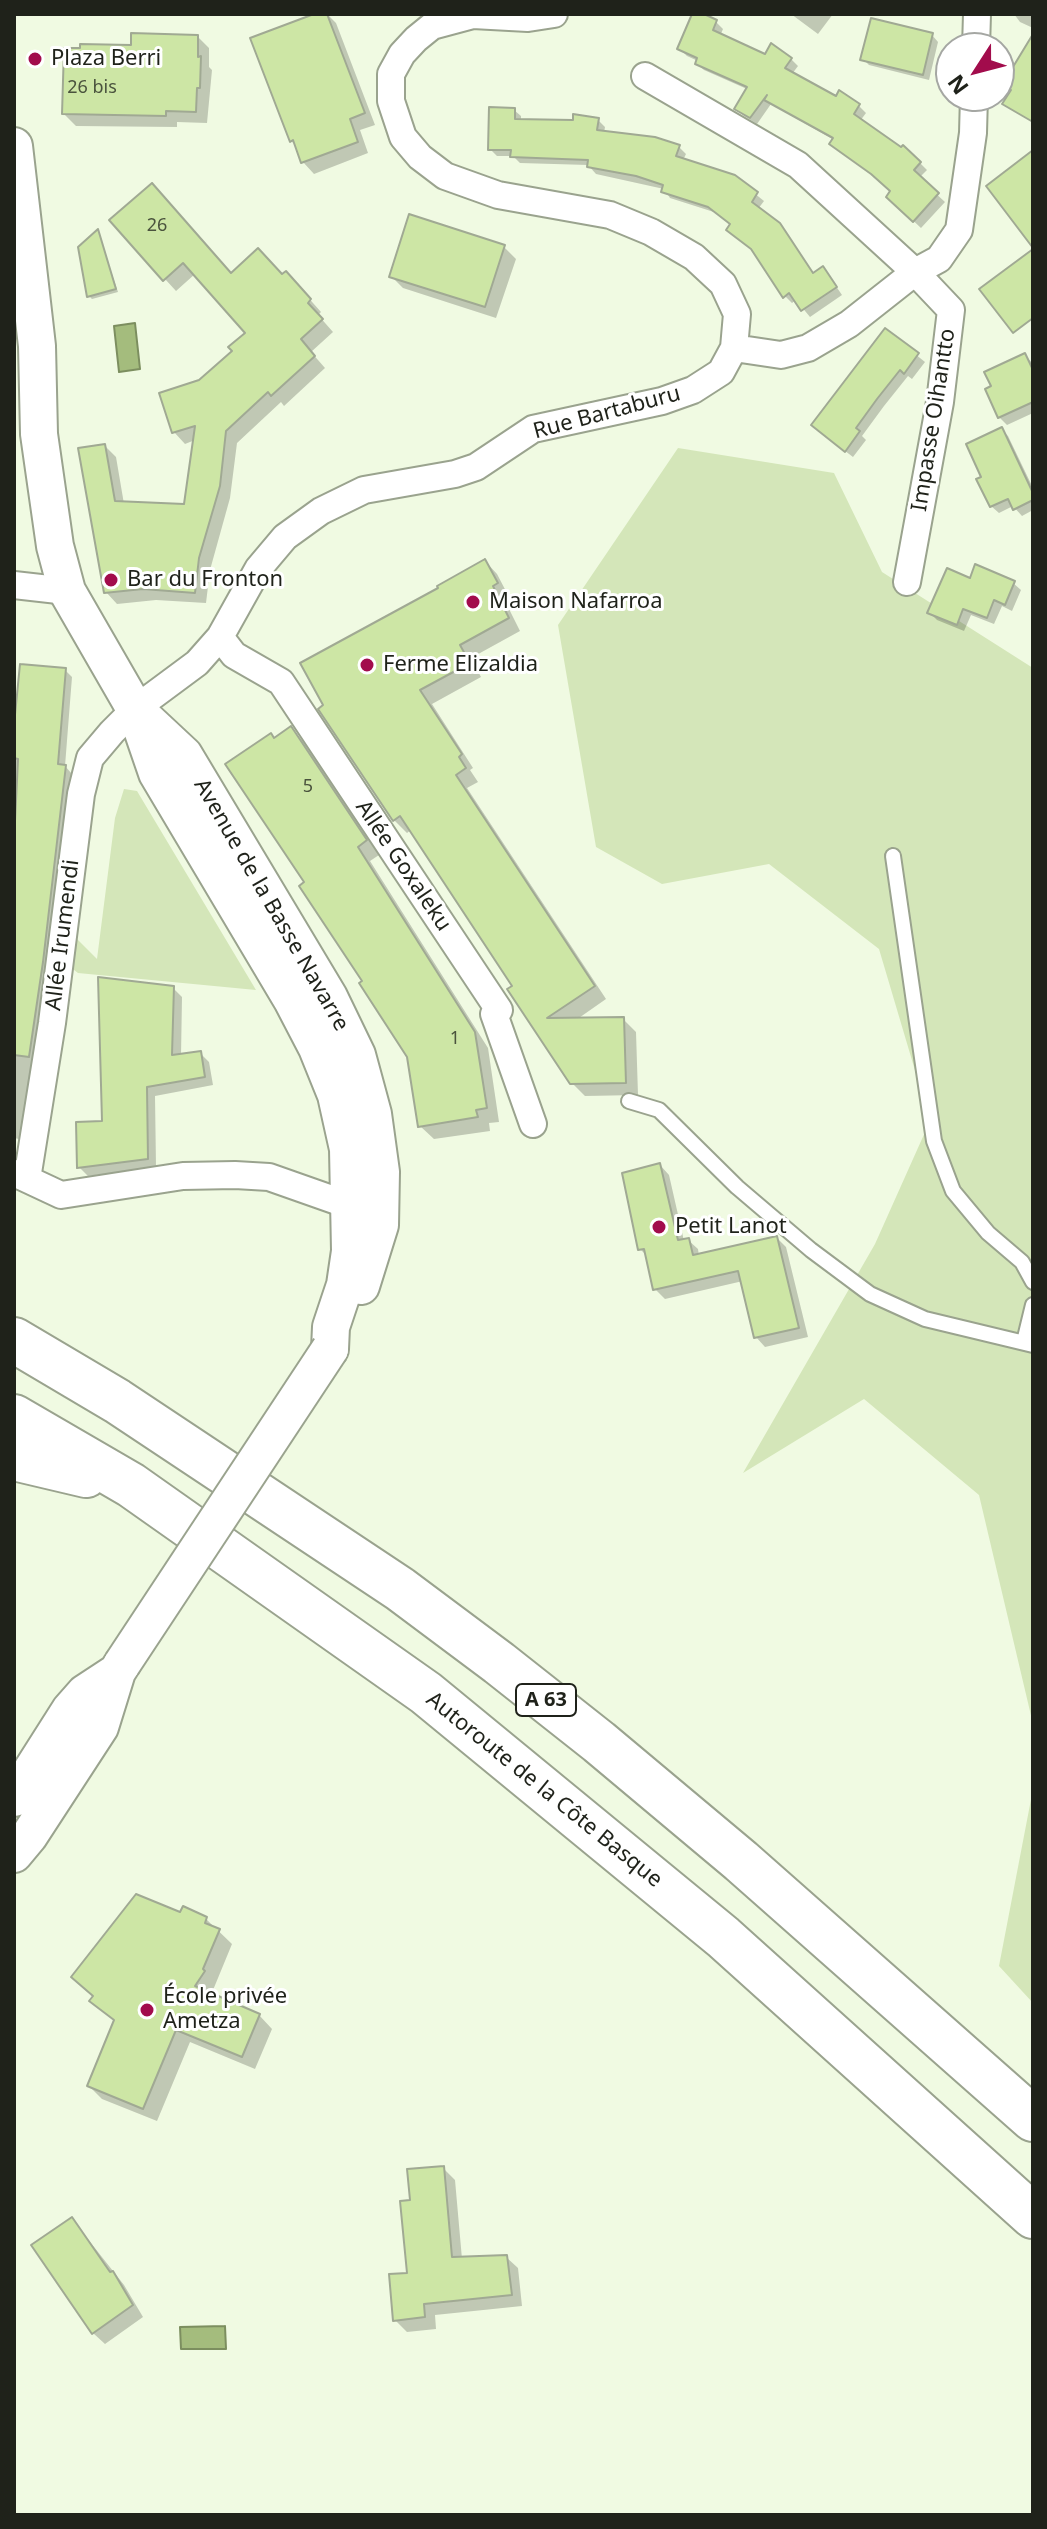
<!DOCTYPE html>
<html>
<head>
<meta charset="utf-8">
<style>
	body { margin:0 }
	#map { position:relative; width:1047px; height:2529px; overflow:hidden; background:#f0fae2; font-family:"Noto Sans",sans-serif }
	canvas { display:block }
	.frame { position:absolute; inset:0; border:16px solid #1f221a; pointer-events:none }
	.north { position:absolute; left:935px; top:32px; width:80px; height:80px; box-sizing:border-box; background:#fff; border:2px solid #a5a7a3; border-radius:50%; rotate:234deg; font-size:22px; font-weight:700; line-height:32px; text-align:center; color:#1f221a }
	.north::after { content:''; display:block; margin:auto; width:28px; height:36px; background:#a20c4c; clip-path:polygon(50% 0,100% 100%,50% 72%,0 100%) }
</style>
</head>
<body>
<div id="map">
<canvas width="1047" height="2529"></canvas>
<div class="frame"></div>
<div class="north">N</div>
</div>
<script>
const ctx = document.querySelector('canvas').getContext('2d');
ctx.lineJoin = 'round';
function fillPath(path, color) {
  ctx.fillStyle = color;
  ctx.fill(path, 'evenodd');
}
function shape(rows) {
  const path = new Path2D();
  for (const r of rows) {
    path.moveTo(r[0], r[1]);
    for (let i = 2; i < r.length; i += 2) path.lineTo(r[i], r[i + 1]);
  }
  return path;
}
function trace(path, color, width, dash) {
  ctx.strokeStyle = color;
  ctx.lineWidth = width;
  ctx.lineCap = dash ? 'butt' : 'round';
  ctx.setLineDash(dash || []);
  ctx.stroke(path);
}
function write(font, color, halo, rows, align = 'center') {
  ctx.font = font + ' "Noto Sans",sans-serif';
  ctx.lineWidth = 6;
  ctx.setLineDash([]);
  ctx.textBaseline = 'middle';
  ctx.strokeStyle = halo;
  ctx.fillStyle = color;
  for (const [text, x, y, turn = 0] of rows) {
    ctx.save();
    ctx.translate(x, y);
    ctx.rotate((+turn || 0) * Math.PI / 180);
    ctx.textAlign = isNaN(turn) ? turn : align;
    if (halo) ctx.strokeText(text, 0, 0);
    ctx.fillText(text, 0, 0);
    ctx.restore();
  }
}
fillPath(shape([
	[678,448,834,473,882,572,1033,668,1033,1724,979,1495,864,1399,743,1473,875,1244,930,1121,879,949,769,864,662,884,596,847,558,625],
	[124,789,137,791,256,990,78,973,69,966,73,935,97,959,115,818],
	[1033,1789,1033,2003,999,1966]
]), '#d4e6b9');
const water = shape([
	[135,323,140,369,119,372,114,326,135,323],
	[225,2326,226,2349,181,2349,180,2327,225,2326]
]);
fillPath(water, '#a4bc7d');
trace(water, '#7c8e5f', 2);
fillPath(shape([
	[320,14,327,14,336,23,375,125,360,130,368,153,314,174,303,162,298,147,291,141],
	[694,14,716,22,723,29,720,36,766,56,791,59,798,66,792,74,836,98,840,93,859,106,866,113,860,121,920,163,927,170,919,178,945,202,921,228,888,197,893,192,834,140,771,104,757,124,744,116,737,109,747,89,704,70,697,64,698,61,687,56,680,49],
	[791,14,833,14,818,34],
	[1014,14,1033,14,1033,28,1020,22],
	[932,35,938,42,929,80,869,65,863,59],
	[197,36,209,48,209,67,212,70,207,123,177,122,177,127,76,126,64,114],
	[514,110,521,116,521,121,598,120,605,127,604,133,679,147,686,154,683,160,734,177,764,201,758,209,787,233,814,274,829,276,842,295,810,317,796,300,792,303,785,296,755,251,732,225,717,213,670,198,664,189,596,174,588,165,520,163,513,156,497,156,490,149],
	[112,221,232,275,283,277,297,285,321,312,318,315,333,332,311,352,325,368,284,406,281,402,237,443,230,498,210,570,206,603,156,600,117,604,106,592,105,446,116,457,124,504,186,506,195,440,185,444,174,432,200,382,234,351,247,333,195,274,176,291],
	[98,232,118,292,92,299,89,296],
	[504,247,516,259,496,318,403,288,392,277],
	[885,330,925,362,912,379,908,376,884,406,862,436,866,440,853,457,820,432],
	[1025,355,1033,364,1033,413,1007,425,999,417],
	[1001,429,1008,436,1033,488,1033,510,1022,516,1013,506,999,513,991,506,984,478],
	[485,561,497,574,509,597,504,599,520,631,471,658,481,677,432,704,473,768,470,770,478,782,467,788,606,999,576,1020,623,1019,636,1032,638,1095,585,1096,572,1083,514,987,411,830,407,833,394,820,321,709,441,589],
	[971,580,1013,583,1021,590,1012,611,1002,606,994,624,971,615,964,631,937,620,929,612],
	[65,670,72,677,65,766,72,774,49,970,24,1140,14,1138,14,704,18,705],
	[291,729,305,743,379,855,370,861,488,1048,499,1122,489,1123,490,1131,434,1139,420,1126,409,1056,307,883,275,740],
	[173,988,182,997,181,1056,200,1053,209,1062,213,1085,155,1096,156,1167,88,1176,79,1167],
	[660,1165,669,1175,684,1241,688,1240,698,1249,699,1256,777,1238,786,1247,808,1337,765,1347,756,1337,743,1281,665,1299,655,1289,648,1257,640,1249],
	[182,1915,206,1919,232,1944,211,1995,259,2015,272,2029,255,2069,190,2042,157,2121,102,2099,89,2086,116,2022,92,2001],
	[443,2168,455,2180,462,2259,506,2257,518,2268,522,2306,435,2315,436,2329,407,2332,395,2320,409,2275,412,2201],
	[72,2219,124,2285,143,2317,105,2344,93,2333]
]), '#0003');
const building = shape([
	[314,14,327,14,365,113,350,119,358,142,301,163,293,140,290,142,250,38,314,14],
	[692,14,704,14,717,20,713,30,765,54,771,43,792,58,785,68,836,96,839,90,860,104,854,114,901,147,903,145,921,162,914,170,939,193,913,222,886,197,890,191,871,174,829,144,833,138,764,100,767,95,750,118,734,109,747,87,695,64,697,58,677,49,692,14],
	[871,18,933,33,923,75,860,60,871,18],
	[131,33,198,35,198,57,201,56,200,88,197,88,196,112,166,111,166,116,62,114,64,48,80,48,80,44,131,45,131,33],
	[1033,34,1033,122,1002,104,1011,90,1002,85,1033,34],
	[489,107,515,108,515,119,573,120,573,114,599,118,597,130,655,137,680,145,676,156,735,175,758,192,752,202,780,223,813,273,823,266,837,287,801,311,789,293,783,298,751,249,726,230,730,224,708,207,661,192,663,185,636,176,587,167,588,160,510,157,511,150,488,150,489,107],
	[1033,150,1033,248,986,186,1033,150],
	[152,183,231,273,258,248,282,274,286,271,311,299,308,303,323,319,301,339,315,356,271,396,268,392,226,431,220,486,199,558,195,593,143,589,104,593,78,448,105,444,115,501,184,504,195,426,172,433,159,393,199,380,232,351,228,347,245,333,183,263,163,281,109,220,152,183],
	[409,214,505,245,485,307,389,277,409,214],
	[98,229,116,289,87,297,78,247,98,229],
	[1033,249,1033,318,1013,333,979,289,1033,249],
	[885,328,919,353,904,374,900,370,877,399,856,428,860,431,845,452,811,425,885,328],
	[1025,353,1033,370,1033,402,998,418,985,389,991,386,984,372,1025,353],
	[1002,427,1033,493,1033,500,1013,510,1008,499,990,507,976,479,981,477,966,444,1002,427],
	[485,559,498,583,493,586,509,618,460,645,470,663,420,690,462,754,459,757,466,768,456,775,595,986,547,1018,624,1017,626,1083,570,1084,507,989,512,986,400,816,393,821,318,709,323,705,300,663,438,588,437,586,485,559],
	[975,564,1015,581,1005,605,994,600,987,618,963,609,957,625,927,613,947,568,970,578,975,564],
	[20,664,66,668,58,764,66,765,43,962,29,1057,14,1055,14,842,18,759,14,758,14,725,20,664],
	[291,726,367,840,358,847,475,1032,487,1108,476,1110,478,1117,418,1127,407,1057,359,983,362,981,299,886,304,882,225,764,271,733,274,738,291,726],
	[98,977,174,986,172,1055,201,1051,205,1077,147,1087,148,1159,77,1168,76,1122,102,1121,98,977],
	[660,1163,678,1240,689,1238,693,1255,777,1236,799,1328,754,1338,738,1271,653,1290,644,1249,638,1250,622,1173,660,1163],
	[136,1894,180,1912,183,1906,207,1917,205,1923,220,1929,203,1969,205,1971,195,1986,260,2014,242,2057,176,2030,143,2109,87,2086,114,2020,89,2001,93,1996,71,1977,136,1894],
	[444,2166,452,2257,507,2255,512,2295,424,2304,425,2317,393,2321,389,2274,407,2273,400,2201,410,2200,407,2169,444,2166],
	[72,2217,110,2272,113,2271,133,2305,92,2334,31,2245,72,2217]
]);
fillPath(building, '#cde6a5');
trace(building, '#a0a993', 2);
const lane = shape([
	[893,856,934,1141,953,1191,988,1233,1022,1262,1033,1282],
	[629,1101,659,1110,737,1187,811,1250,870,1294,925,1319,1033,1345],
	[1024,1342,1033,1305]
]);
const street = shape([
	[976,48,977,14],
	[645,76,798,165,915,272,951,310,940,402,907,582],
	[734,348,781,355,808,348,849,324,915,272,939,259,959,230,973,133,974,96],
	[14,585,67,591],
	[220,637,234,655,281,682,499,1010,494,1014,533,1124],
	[14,1173,61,1195,183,1176,235,1175,269,1177,340,1202,348,1201,360,1191],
	[27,1179,52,1023,81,794,90,758,112,732,135,709,197,663,220,637,258,569,285,537,321,511,364,490,455,474,476,467,533,429,662,401,693,390,721,372,734,348,737,314,723,284,694,257,651,232,610,215,498,195,445,176,420,157,403,137,391,101,391,74,402,54,416,39,432,26,473,15,528,18,554,14]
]);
const secondary = shape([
	[14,146,37,346,39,434,55,546,67,591,135,709,157,773,292,1000,317,1048,336,1095,348,1149,350,1251,345,1285,331,1327,330,1349],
	[139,713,184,755,329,997,357,1055,373,1114,381,1172,380,1225,361,1286],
	[14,1798,70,1710,85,1693,117,1672],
	[14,1854,29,1836,100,1727,117,1672,122,1664]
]);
const highway = shape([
	[14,1340,117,1401,400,1589,499,1663,599,1742,741,1861,1033,2119],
	[14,1417,131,1485,426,1693,723,1937,1033,2216],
	[14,1458,86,1475]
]);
trace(lane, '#9aa38e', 18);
trace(street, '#9aa38e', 30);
trace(secondary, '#9aa38e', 40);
trace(highway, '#9aa38e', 48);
trace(lane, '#fff', 14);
trace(street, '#fff', 26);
trace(secondary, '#fff', 36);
trace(highway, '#fff', 44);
const secondaryBridge = shape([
	[122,1664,330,1349]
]);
trace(secondaryBridge, '#9aa38e', 40, []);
trace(secondaryBridge, '#fff', 36);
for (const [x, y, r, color] of [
	[35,59,8,"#a20c4c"],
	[111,580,8,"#a20c4c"],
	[473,602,8,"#a20c4c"],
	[367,665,8,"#a20c4c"],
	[659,1227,8,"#a20c4c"],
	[147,2010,8,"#a20c4c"]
]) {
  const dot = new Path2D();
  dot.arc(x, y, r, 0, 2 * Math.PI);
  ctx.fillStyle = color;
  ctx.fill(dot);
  trace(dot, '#fff', 3);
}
write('18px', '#4a533d', null, [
	["26 bis",92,88],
	["26",157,226],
	["5",308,787],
	["1",455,1039]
]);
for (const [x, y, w] of [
	[546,1700,60]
]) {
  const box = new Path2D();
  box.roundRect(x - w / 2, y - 16, w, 32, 6);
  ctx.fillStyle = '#fff';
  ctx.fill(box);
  trace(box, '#1f221a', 2);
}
write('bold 20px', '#1f221a', null, [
	["A 63",546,1700]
]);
write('22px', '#1f221a', '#fff', [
	["Plaza Berri",51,59],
	["Bar du Fronton",127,580],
	["Maison Nafarroa",489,602],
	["Ferme Elizaldia",383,665],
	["Petit Lanot",675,1227],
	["École privée",163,1997],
	["Ametza",163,2022]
], 'left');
write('22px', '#1f221a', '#fff', [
	["Rue Bartaburu",607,413,-15],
	["Impasse Oihantto",934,420,-81],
	["Allée Goxaleku",403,866,56],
	["Avenue de la Basse Navarre",271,905,60],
	["Allée Irumendi",63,935,-83],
	["Autoroute de la Côte Basque",544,1790,39]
]);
</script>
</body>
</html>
